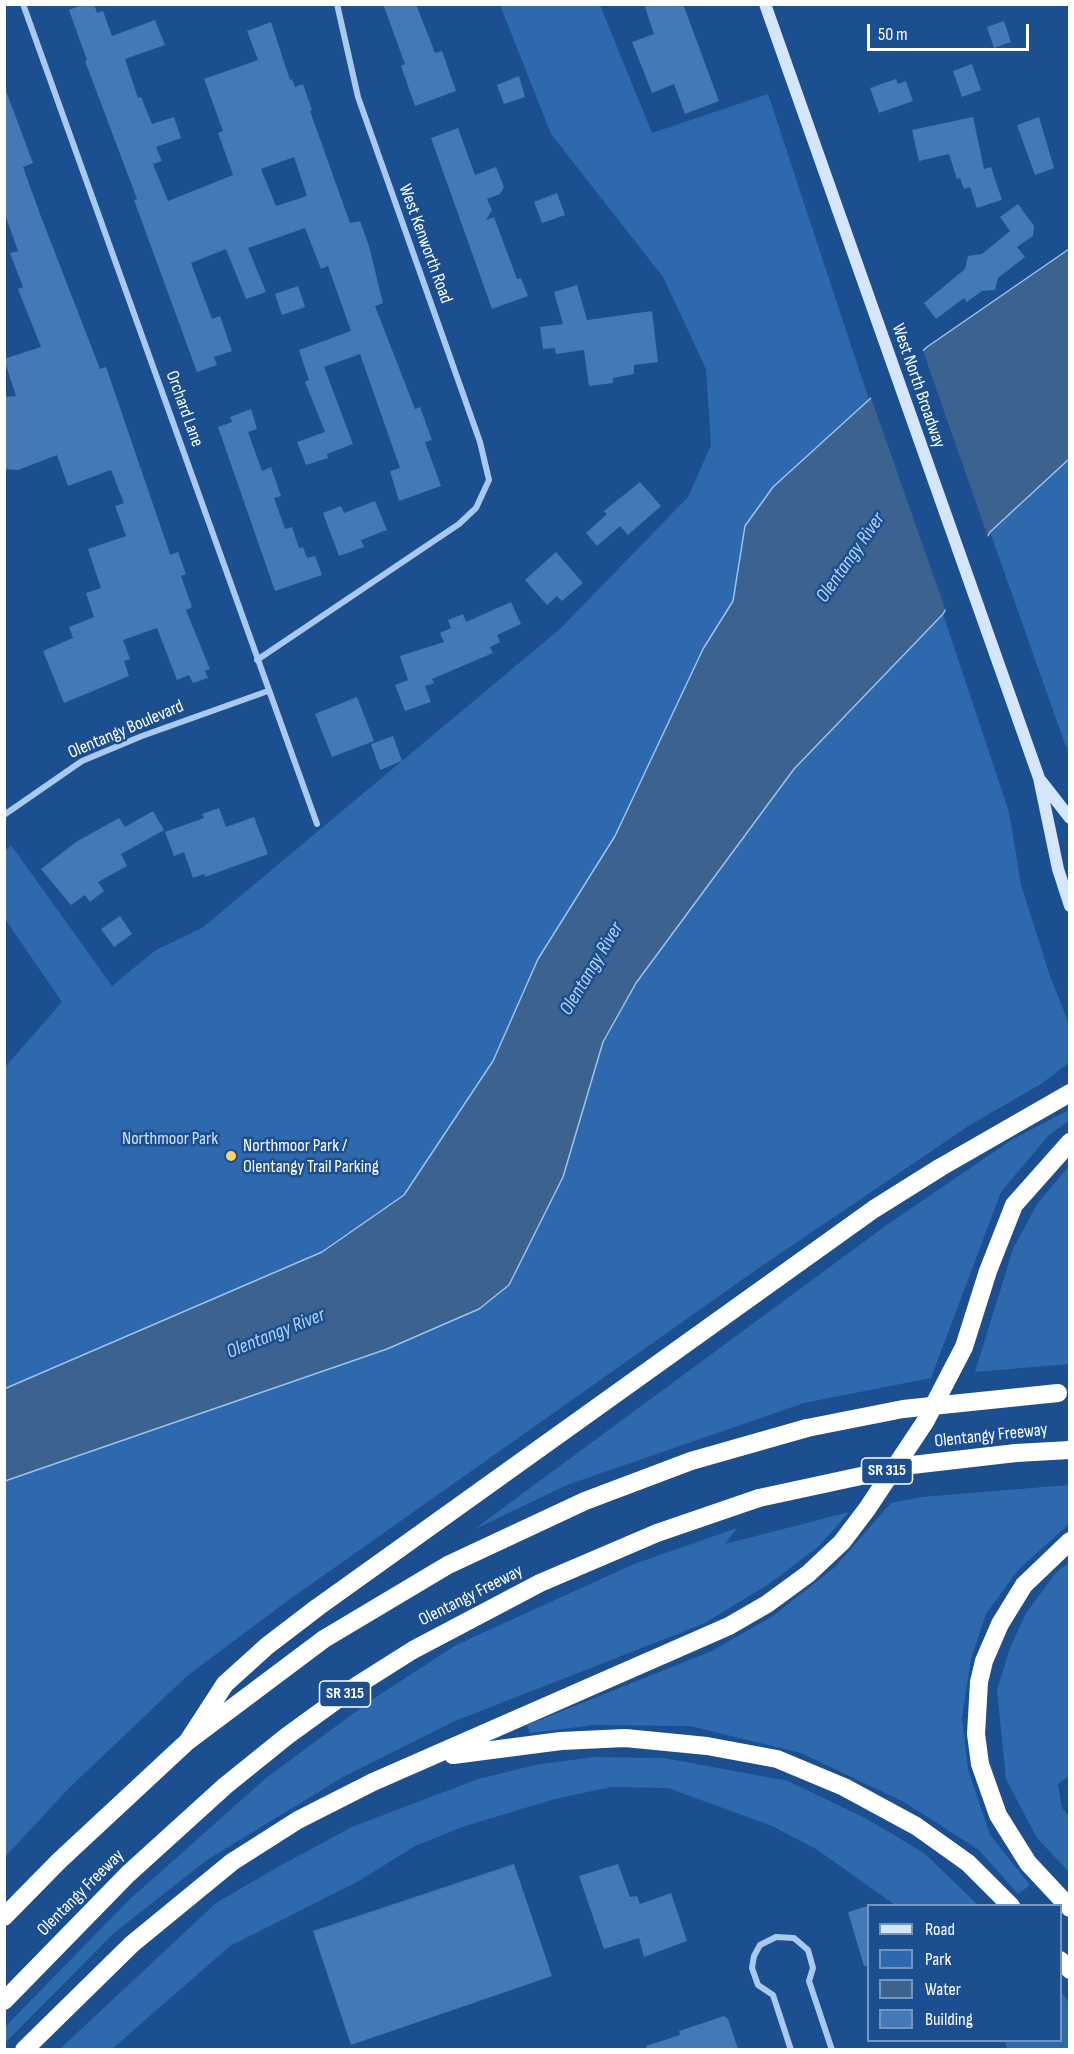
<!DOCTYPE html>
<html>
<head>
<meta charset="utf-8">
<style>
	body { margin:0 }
	#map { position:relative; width:1074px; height:2054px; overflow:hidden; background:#1b4f8f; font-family:"Sofia Sans Condensed",sans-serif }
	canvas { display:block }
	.frame { position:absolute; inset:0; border:6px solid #fff; pointer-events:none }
	.legend { position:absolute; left:867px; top:1904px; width:195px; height:138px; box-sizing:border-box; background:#1b4f8f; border:2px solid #7695bc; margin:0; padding:8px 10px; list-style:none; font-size:18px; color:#fff }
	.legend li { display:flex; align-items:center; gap:12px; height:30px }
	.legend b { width:30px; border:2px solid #7695bc }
	.scale { position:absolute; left:867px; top:24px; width:162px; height:27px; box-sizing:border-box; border:3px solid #fff; border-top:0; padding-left:8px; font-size:18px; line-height:21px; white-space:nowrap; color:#fff; -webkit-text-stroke:4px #1b4f8f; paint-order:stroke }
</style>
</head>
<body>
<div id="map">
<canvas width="1074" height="2054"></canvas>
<div class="frame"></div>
<ul class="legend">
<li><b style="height:8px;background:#d6e6fa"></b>Road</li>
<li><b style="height:16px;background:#2e69ad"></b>Park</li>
<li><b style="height:16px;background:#3c6290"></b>Water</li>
<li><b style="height:16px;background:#4478b7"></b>Building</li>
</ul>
<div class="scale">50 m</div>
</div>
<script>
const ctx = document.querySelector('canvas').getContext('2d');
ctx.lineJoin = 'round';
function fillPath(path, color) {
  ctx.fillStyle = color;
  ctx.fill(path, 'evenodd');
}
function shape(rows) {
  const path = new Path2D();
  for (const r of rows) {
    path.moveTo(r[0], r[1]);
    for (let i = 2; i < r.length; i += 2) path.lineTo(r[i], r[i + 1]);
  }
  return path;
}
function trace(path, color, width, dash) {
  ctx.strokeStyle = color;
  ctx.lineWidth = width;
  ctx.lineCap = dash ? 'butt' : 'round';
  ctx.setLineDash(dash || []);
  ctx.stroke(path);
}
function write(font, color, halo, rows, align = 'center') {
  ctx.font = font + ' "Sofia Sans Condensed",sans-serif';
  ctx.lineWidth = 5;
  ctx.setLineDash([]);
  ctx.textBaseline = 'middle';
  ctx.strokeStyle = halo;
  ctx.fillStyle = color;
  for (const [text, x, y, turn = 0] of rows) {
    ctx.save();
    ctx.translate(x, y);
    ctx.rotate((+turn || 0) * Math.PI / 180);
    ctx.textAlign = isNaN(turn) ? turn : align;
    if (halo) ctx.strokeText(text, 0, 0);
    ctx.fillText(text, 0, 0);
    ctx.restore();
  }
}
fillPath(shape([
	[500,5,600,5,652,133,768,94,869,400,773,487,745,526,733,601,703,649,615,836,538,959,493,1061,404,1195,322,1252,5,1389,5,1067,62,1002,5,919,4,852,11,845,112,986,156,950,202,928,560,629,688,497,711,445,706,369,663,277,551,134],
	[1069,459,1069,748,1066,747,990,532],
	[943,614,1009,812,1021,885,1050,976,1069,1024,1069,1063,1041,1084,970,1125,756,1270,286,1602,187,1676,69,1788,5,1857,5,1481,387,1349,479,1309,563,1177,603,1042,635,983,794,769],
	[1069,1110,1069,1121,1049,1135,1001,1192,931,1378,804,1403,567,1485,473,1530,888,1224,1013,1139],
	[1069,1166,1069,1364,975,1372,1013,1249,1037,1204],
	[1069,1485,1069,1524,1018,1570,986,1614,971,1659,962,1718,968,1769,990,1835,1030,1885,1018,1894,979,1850,904,1802,801,1753,690,1726,594,1725,530,1733,527,1725,712,1651,773,1616,835,1567,891,1503,921,1497],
	[849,1512,818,1547,769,1584,703,1624,455,1721,343,1777,207,1860,114,1933,5,2043,5,2027,129,1900,266,1778,373,1699,456,1645,634,1564,737,1528,725,1544],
	[1069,1562,1069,1776,1058,1784,1062,1808,1069,1816,1069,1872,1037,1838,1006,1779,997,1690,1010,1648,1026,1613,1055,1574],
	[594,1757,664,1758,788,1781,867,1819,924,1853,978,1905,895,1905,816,1849,772,1826,668,1788,611,1787,555,1799,465,1826,415,1846,359,1881,230,1946,112,2049,60,2049,216,1903,276,1868,352,1827,478,1779,535,1765],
	[1061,1992,1069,2002,1069,2049,1007,2049,1005,2041,1060,2040]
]), '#2e69ad');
const water = shape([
	[1069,249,1069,459,990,532,943,614,794,769,636,983,603,1042,563,1177,509,1285,479,1309,387,1349,5,1481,4,1389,322,1252,404,1195,493,1061,538,959,615,836,703,649,733,601,745,526,773,487,927,347,1069,249]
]);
fillPath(water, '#3c6290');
trace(water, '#9cc4f0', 1.5);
fillPath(shape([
	[922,348,989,540,947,614,870,395]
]), '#1b4f8f');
fillPath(shape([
	[84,4,94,4,97,13,103,11,112,36,155,20,165,45,125,59,138,98,141,97,152,124,174,117,181,138,156,147,162,161,153,164,168,201,233,175,218,133,223,131,204,79,258,60,247,31,271,22,290,80,292,79,295,87,303,84,312,110,310,111,350,223,360,221,369,246,383,303,375,306,415,409,420,407,432,440,425,442,441,486,399,501,390,471,400,468,360,354,324,367,353,444,327,454,328,458,306,465,297,442,325,432,305,382,309,380,299,350,351,331,328,266,321,269,305,228,248,248,266,292,246,299,226,249,191,263,212,319,220,316,232,351,214,357,217,365,197,372,134,200,137,199,85,61,87,60,69,10],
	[294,157,307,196,276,206,261,169],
	[383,4,416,4,435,53,442,51,456,91,415,106,401,66,405,64],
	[644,4,683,4,719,101,685,114,674,84,652,93,632,42,654,34],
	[1004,21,1011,42,994,48,987,27],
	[972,64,981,90,962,97,953,71],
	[519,76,525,97,504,104,497,85],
	[896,79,898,84,906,81,913,101,879,113,870,88],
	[6,91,33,163,23,167,40,214,100,369,106,367,169,551,170,555,178,552,186,574,181,576,192,607,186,610,210,669,205,671,208,678,193,683,189,675,177,680,157,628,123,640,130,659,124,661,129,676,64,703,43,651,73,638,69,627,94,617,86,593,101,588,88,549,126,536,115,506,124,503,111,470,68,486,57,455,18,470,4,469,4,397,16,396,4,359,41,347,18,289,23,287,10,253,18,251,4,212],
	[973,117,984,169,991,167,1002,200,977,208,970,187,964,189,960,178,957,179,949,154,919,161,912,130],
	[1039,117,1054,168,1035,175,1017,125],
	[458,128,475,175,496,167,504,187,500,194,487,199,492,210,486,220,494,217,517,279,521,278,528,296,492,309,431,138],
	[557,193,565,215,542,223,534,202],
	[1018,204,1034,226,1033,236,1017,247,1025,257,998,278,995,290,982,291,967,302,964,298,936,319,924,303,965,269,968,256,982,254,1010,231,1000,217],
	[577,285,587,320,652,311,658,362,634,365,634,374,613,378,613,383,589,386,584,350,556,354,555,348,543,349,540,327,563,324,554,292],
	[298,286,305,307,282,315,275,294],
	[251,409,257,429,248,432,262,471,271,467,281,496,274,498,285,529,292,527,299,548,303,547,307,558,315,556,322,575,275,591,218,427,232,422,230,417],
	[640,482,661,506,628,535,620,526,597,546,586,533,607,514,604,511],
	[375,501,387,530,361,540,364,547,339,556,323,513,341,506,344,513],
	[556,552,583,583,562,601,557,596,547,605,525,580],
	[511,602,521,624,497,635,500,642,490,647,493,653,432,679,434,683,425,686,431,702,405,711,395,685,408,680,400,656,444,642,440,633,451,628,448,620,463,614,466,622],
	[357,697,374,741,332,757,315,714],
	[393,736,402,761,380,770,371,744],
	[219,808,226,827,254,817,268,854,205,877,204,874,193,878,184,852,174,856,165,832,204,818,202,814],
	[153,811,164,830,121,854,127,866,98,882,104,891,90,902,85,895,71,905,41,869,76,842,119,818,125,827],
	[120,916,132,934,114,947,101,929],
	[514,1864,552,1976,351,2045,313,1931],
	[618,1864,630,1897,637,1896,640,1904,671,1893,687,1941,644,1957,639,1938,604,1949,579,1876],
	[868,1906,868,1966,864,1966,848,1912],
	[724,2016,728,2019,738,2049,647,2049,646,2046,680,2035,679,2031]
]), '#4478b7');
trace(shape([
	[23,4,317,824],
	[257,660,459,524,476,508,489,480,480,442,358,97,337,4],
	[4,815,82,761,142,736,268,691],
	[791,2050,773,1995,758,1985,752,1968,754,1956,760,1945,776,1937,794,1938,808,1950,813,1968,809,1981,832,2050]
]), '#a9c9ee', 6);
trace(shape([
	[765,4,1039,778,1058,869,1070,906],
	[1041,781,1070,818]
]), '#d6e6fa', 12);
trace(shape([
	[1016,1453,1070,1450],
	[1070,1541,1024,1585,1000,1624,984,1661,979,1682,976,1734,980,1764,998,1815,1028,1863,1070,1908],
	[188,1741,225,1684,267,1646,318,1607,874,1209,941,1167,1070,1093],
	[453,1755,561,1741,625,1738,707,1746,777,1759,844,1787,916,1826,968,1863,1011,1906],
	[4,1917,59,1861,188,1741,324,1639,448,1565,585,1501,691,1461,807,1428],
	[1060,1960,1070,1970],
	[4,2001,128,1874,225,1786,287,1736,356,1686,413,1650,540,1583,657,1533,759,1498],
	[24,2050,132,1944,232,1862,298,1820,373,1782,729,1626,767,1604,808,1574,842,1542,867,1509,925,1422,964,1347,988,1271,1014,1205,1070,1142]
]), '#fff', 18);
trace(shape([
	[807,1428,903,1409,1058,1393],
	[759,1498,912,1465,1016,1453]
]), '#fff', 18);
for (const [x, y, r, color] of [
	[231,1156,6,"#ffd166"]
]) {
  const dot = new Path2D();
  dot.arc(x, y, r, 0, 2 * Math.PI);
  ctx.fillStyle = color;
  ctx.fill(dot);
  trace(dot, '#1b4f8f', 2);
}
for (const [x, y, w] of [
	[887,1471,51],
	[345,1694,51]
]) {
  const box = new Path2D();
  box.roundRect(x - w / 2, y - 13, w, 26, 4.5);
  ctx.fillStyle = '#1b4f8f';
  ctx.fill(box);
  trace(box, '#fff', 1.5);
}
write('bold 16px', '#fff', null, [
	["SR 315",887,1471],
	["SR 315",345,1694]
]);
write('18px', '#fff', '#1b4f8f', [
	["West Kenworth Road",425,244,70],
	["West North Broadway",918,386,71],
	["Orchard Lane",184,409,70],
	["Olentangy Boulevard",126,730,-23],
	["Olentangy Freeway",991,1436,-6],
	["Olentangy Freeway",471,1596,-27],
	["Olentangy Freeway",81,1893,-45]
]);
write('18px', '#cfe3fa', '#1b4f8f', [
	["Northmoor Park",170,1139]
]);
write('18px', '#fff', '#1b4f8f', [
	["Northmoor Park /",243,1146],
	["Olentangy Trail Parking",243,1167]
], 'left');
write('italic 20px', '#b5d3f5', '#1b4f8f', [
	["Olentangy River",851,558,-55],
	["Olentangy River",592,969,-59],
	["Olentangy River",276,1334,-22]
]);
</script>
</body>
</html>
